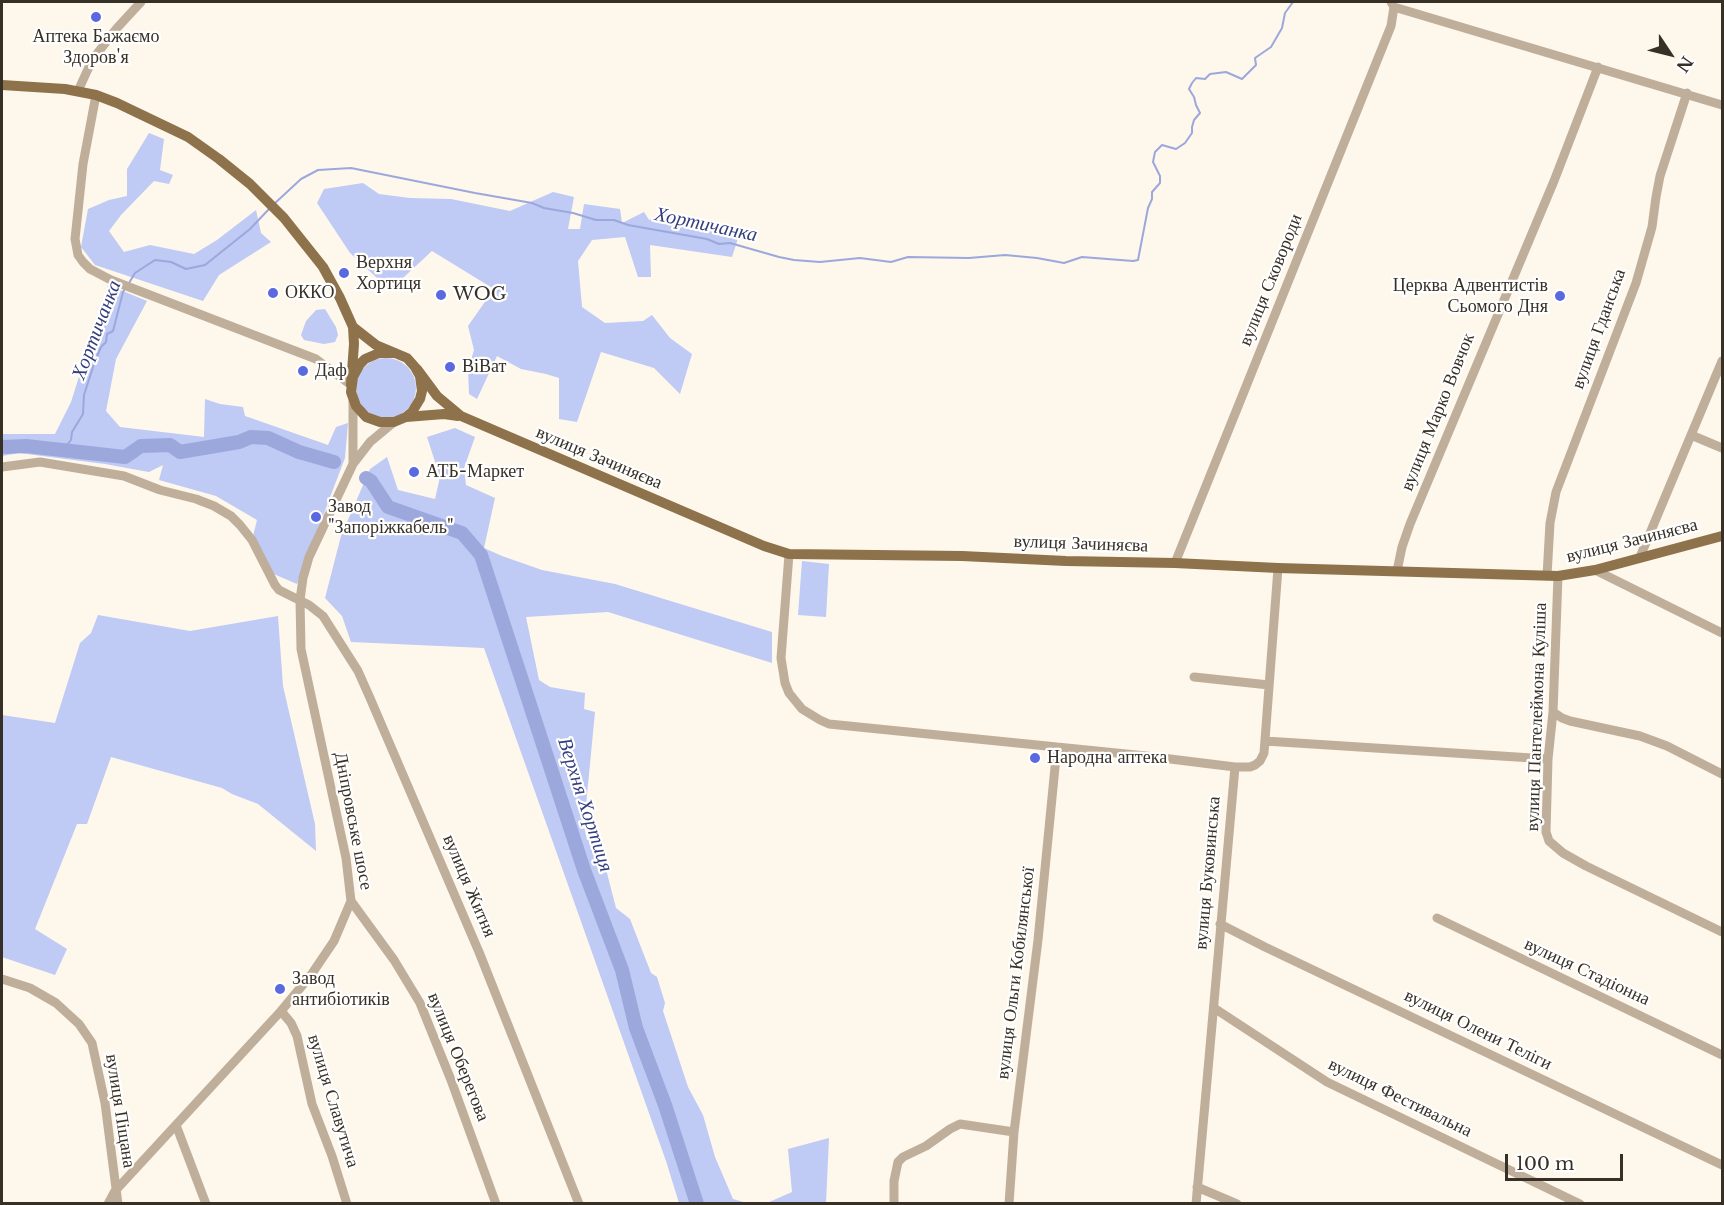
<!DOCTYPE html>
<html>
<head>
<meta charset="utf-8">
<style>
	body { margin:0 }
	#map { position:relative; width:1724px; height:1205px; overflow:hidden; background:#fef7ec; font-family:"Libre Baskerville",serif }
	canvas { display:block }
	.frame { position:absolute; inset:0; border:3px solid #373026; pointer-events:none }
	.north { position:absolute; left:1640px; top:24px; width:60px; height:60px; -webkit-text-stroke:4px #fff; paint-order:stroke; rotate:125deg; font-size:16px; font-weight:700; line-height:24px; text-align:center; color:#373026 }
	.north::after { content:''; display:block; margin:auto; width:21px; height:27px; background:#373026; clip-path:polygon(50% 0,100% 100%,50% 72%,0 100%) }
	.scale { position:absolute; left:1505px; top:1154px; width:118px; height:27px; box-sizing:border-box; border:3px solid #373026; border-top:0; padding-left:8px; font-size:18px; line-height:21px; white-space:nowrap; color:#373026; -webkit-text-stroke:4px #fff; paint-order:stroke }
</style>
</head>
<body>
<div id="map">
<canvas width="1724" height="1205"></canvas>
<div class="frame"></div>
<div class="north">N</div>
<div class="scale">100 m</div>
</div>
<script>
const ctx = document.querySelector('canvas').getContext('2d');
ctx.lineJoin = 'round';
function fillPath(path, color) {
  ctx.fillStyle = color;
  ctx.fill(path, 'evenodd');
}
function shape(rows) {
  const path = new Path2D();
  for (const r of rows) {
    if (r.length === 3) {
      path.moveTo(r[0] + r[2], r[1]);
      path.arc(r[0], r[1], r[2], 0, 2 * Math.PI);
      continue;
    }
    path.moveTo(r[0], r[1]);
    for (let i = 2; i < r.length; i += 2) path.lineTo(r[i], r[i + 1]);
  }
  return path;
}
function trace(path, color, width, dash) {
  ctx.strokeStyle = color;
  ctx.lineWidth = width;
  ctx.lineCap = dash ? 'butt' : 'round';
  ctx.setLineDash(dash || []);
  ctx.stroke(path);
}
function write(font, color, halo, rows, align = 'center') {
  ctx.font = font + ' "Libre Baskerville",serif';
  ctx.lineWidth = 4.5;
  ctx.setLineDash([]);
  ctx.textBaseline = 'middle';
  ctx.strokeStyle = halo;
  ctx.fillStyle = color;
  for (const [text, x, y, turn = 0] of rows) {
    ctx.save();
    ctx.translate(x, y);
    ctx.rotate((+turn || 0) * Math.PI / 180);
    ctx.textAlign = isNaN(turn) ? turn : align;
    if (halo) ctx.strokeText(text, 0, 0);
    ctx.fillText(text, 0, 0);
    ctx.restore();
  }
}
fillPath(shape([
	[149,133,164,139,160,170,173,175,169,184,154,181,121,215,109,231,124,252,150,245,194,254,217,240,256,210,261,233,271,242,219,275,203,301,95,265,81,247,88,209,109,200,127,196,127,169],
	[363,183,379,194,410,198,451,199,510,211,553,192,574,197,568,229,580,229,584,204,620,209,622,223,644,212,649,220,665,212,680,222,700,221,740,232,732,257,650,245,651,277,638,277,625,237,592,240,578,261,582,307,605,323,643,321,652,315,670,338,692,354,680,394,654,368,601,352,577,422,559,419,559,378,546,374,521,369,497,356,477,399,469,394,468,370,474,350,468,326,494,289,432,251,390,290,350,253,317,203,324,189],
	[108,285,147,301,116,359,106,411,120,427,204,437,205,399,220,404,243,407,245,416,328,445,336,427,348,423,345,458,297,584,269,572,252,540,257,520,216,496,159,480,163,465,149,472,105,464,19,453,2,456,2,434,55,434,71,402],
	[325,309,336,327,338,335,335,342,324,344,304,340,301,335,306,321,316,310],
	[386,388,30],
	[455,428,475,437,464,468,466,485,495,498,484,548,502,556,542,570,615,584,772,632,772,663,608,612,526,617,539,680,550,687,585,693,584,709,595,712,584,826,587,840,598,838,616,908,630,919,651,973,657,977,665,1003,663,1011,688,1087,703,1115,715,1157,733,1199,747,1203,679,1203,666,1161,484,648,351,642,342,616,325,598,341,536,370,469,387,457,398,490,435,499,440,477,427,437],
	[802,561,829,564,826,617,798,615],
	[98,615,190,631,278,616,283,686,315,824,316,851,258,804,232,794,222,788,111,757,87,824,77,824,35,929,67,949,55,975,2,957,2,715,55,723,80,643,91,633],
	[829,1138,826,1203,767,1203,792,1192,788,1149]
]), '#bfcaf5');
trace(shape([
	[274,204,301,179,318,170,351,168,475,193,532,203,544,208,573,213,596,220,614,220,628,225,707,239,719,244,730,243,779,257,794,260,820,262,860,258,891,262,908,257,969,258,1005,255,1037,258,1064,263,1082,257,1133,261,1138,260,1148,208,1152,199,1152,192,1160,183,1160,176,1153,162,1155,152,1162,145,1176,149,1185,143,1192,133,1192,127,1194,120,1200,113,1196,105,1194,97,1189,89,1192,83,1196,78,1205,79,1210,74,1226,72,1242,79,1256,65,1255,58,1271,47,1282,28,1285,13,1293,2],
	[129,283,135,273,155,260,171,262,186,269,205,265,250,229,270,208],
	[63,450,71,440,72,432,83,414,84,395,95,361,101,347,106,342,107,334,113,331,123,292,126,287]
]), '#9ca8dc', 2);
trace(shape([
	[2,447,26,446,125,457,141,446,170,445,180,452,239,442,251,437,268,438,299,452,334,462,330,461],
	[366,478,371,481,388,507,462,533,481,555,584,870,622,970,636,1028,665,1105,697,1204]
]), '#9ca8dc', 14);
trace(shape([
	[1391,2,1394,7,1722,105],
	[78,91,88,69,96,55,117,28,141,2],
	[96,95,83,164,75,239,78,255,83,262,90,269,111,280,316,359,351,385],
	[1691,435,1722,448],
	[353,464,353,401],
	[2,467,40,462,124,476,160,490,196,499,214,506,231,516,240,525,252,540,275,585,279,590,309,605,323,616,358,671,370,698,479,952,579,1204],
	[789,554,781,658,785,683,789,693,802,709,820,720,829,724,1146,756,1235,767],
	[1640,557,1722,361],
	[1175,563,1391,26,1394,7],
	[1595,570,1722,633],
	[1397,571,1402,547,1410,524,1554,181,1598,67],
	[1547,576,1550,523,1556,492,1636,283,1652,227,1656,197,1660,176,1687,93],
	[1558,576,1553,712,1548,759,1546,832,1549,841,1563,853,1586,866,1722,932],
	[1194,677,1269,685],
	[1553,712,1562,718,1570,721,1640,736,1667,746,1722,774],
	[1265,741,1548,759],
	[351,901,394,960,420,1003,451,1080,496,1204],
	[1437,918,1722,1055],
	[1220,924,1265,947,1722,1165],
	[2,979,30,988,56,1003,79,1024,92,1043,105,1103,118,1204],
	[1214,1008,1327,1082,1580,1204],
	[281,1011,291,1023,297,1036,312,1104,332,1156,347,1204],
	[176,1125,206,1204],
	[1197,1187,1237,1204],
	[108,1204,115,1191,281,1011,311,975,334,941,351,901,346,858,301,649,300,600,303,578,309,557,353,464,370,442,394,422],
	[894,1204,894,1181,898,1162,903,1157,926,1146,950,1129,960,1124,1014,1132],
	[1009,1204,1014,1132,1038,940,1057,747],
	[1196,1204,1235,767,1250,767,1255,765,1260,761,1264,753,1278,568]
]), '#bfaf9a', 9);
trace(shape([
	[2,85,65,89,96,95,117,103,188,137,219,159,250,184,284,218,323,267,340,298,353,327,354,344,351,385],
	[353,327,376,345,407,358,415,367,420,376,422,391,420,399,412,412,406,417,394,422,380,422,366,417,356,406,351,392,353,377,360,364,365,359,379,353,393,353],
	[417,369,437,396,461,416,764,546,789,554,962,556,1066,561,1175,563,1278,568,1558,576,1595,570,1722,536],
	[406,417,444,414,458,416]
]), '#8e724b', 10);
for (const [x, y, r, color] of [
	[96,17,6,"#5a69e0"],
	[344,273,6,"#5a69e0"],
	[273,293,6,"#5a69e0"],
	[441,295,6,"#5a69e0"],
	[1560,296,6,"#5a69e0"],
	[450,367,6,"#5a69e0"],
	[303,371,6,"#5a69e0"],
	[414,472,6,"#5a69e0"],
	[316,517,6,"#5a69e0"],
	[1035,758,6,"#5a69e0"],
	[280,989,6,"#5a69e0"]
]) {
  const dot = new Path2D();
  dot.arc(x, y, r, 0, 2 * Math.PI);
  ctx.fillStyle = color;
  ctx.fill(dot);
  trace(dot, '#fff', 2);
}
write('18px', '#373026', '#fff', [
	["Аптека Бажаємо",96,37,"center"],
	["Здоров'я",96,58,"center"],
	["Верхня",356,263],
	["Хортиця",356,284],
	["Церква Адвентистів",1548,286,"right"],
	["Сьомого Дня",1548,307,"right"],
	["ОККО",285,293],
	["WOG",453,295],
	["ВіВат",462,367],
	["Даф",315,371],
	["АТБ-Маркет",426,472],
	["Завод",328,507],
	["\"Запоріжкабель\"",328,528],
	["Народна аптека",1047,758],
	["Завод",292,979],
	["антибіотиків",292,1000]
], 'left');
write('18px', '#373026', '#fff', [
	["вулиця Сковороди",1271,280,-68],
	["вулиця Гданська",1599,329,-70],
	["вулиця Марко Вовчок",1438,412,-68],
	["вулиця Зачиняєва",599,458,23],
	["вулиця Зачиняєва",1632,541,-14],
	["вулиця Зачиняєва",1081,544,2],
	["вулиця Пантелеймона Куліша",1537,717,-88],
	["Дніпровське шосе",353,821,79],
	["вулиця Буковинська",1208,873,-85],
	["вулиця Житня",469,886,67],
	["вулиця Стадіонна",1587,972,25],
	["вулиця Ольги Кобилянської",1016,973,-83],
	["вулиця Олени Теліги",1478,1030,26],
	["вулиця Оберегова",458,1057,68],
	["вулиця Фестивальна",1400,1098,26],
	["вулиця Славутича",333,1101,73],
	["вулиця Піщана",120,1111,81]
]);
write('italic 20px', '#353f7e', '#fff', [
	["Хортичанка",706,225,12],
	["Хортичанка",97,330,-69],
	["Верхня Хортиця",585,805,72]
]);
</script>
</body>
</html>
